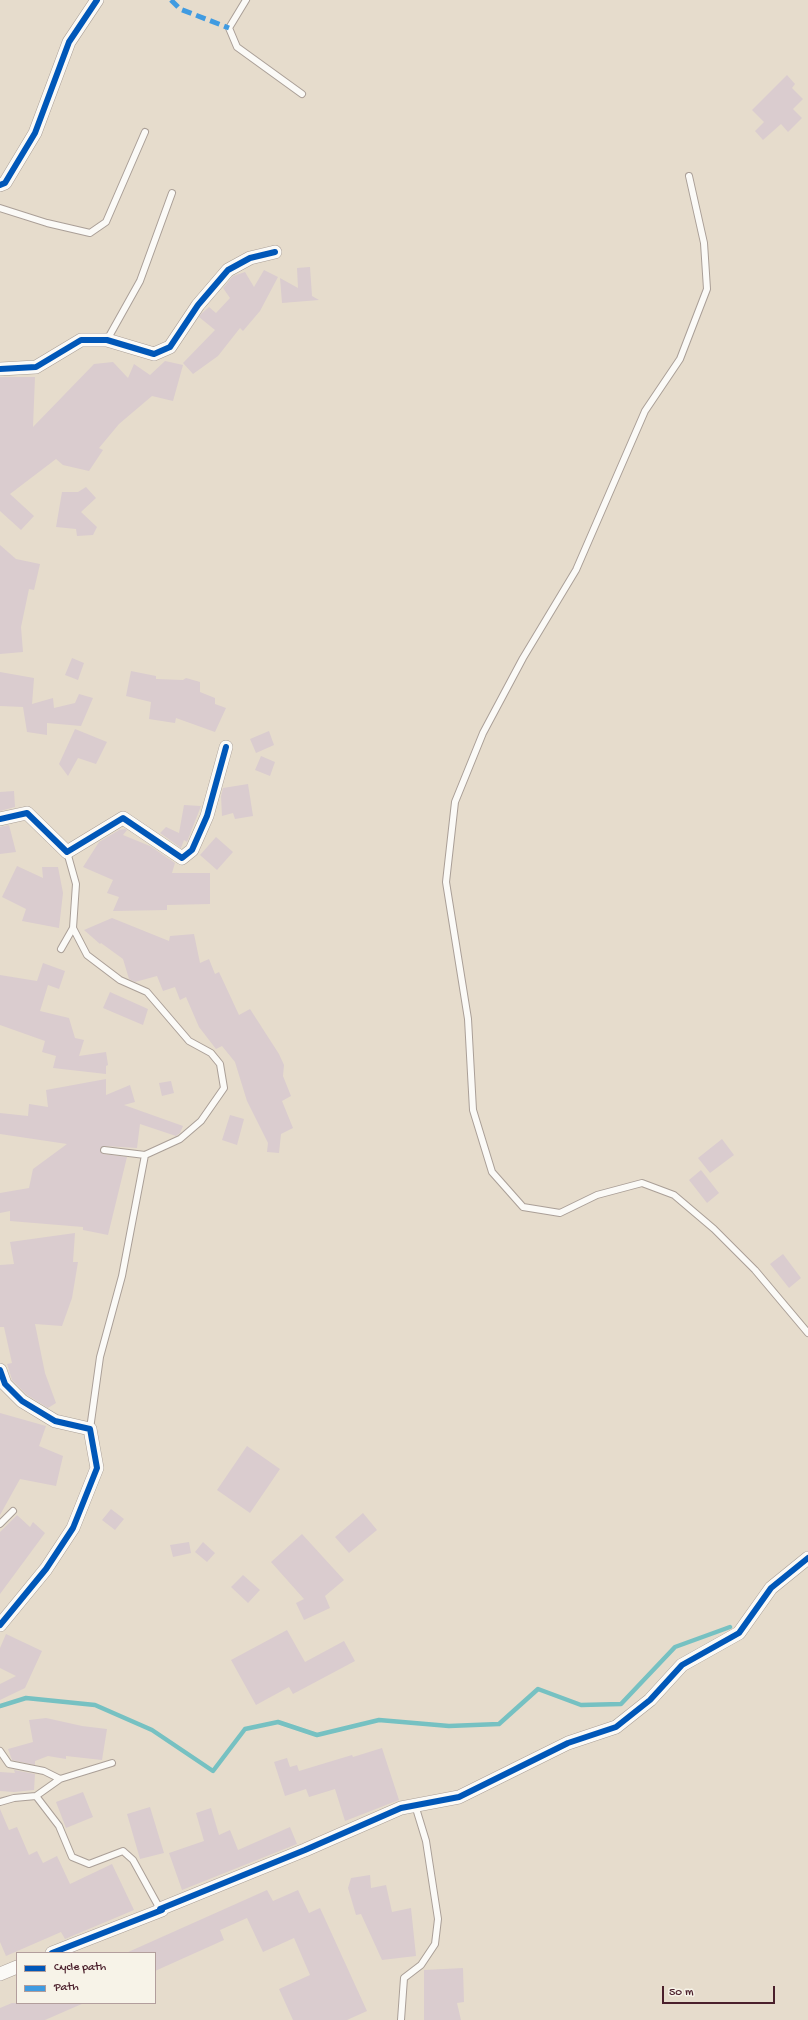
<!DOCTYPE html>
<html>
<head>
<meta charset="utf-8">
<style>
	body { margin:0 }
	#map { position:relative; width:808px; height:2020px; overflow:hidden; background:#e6dccc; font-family:"Gochi Hand",sans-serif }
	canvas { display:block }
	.legend { position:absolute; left:16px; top:1952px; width:140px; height:52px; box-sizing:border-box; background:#f7f3e8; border:1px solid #b29e9c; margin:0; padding:5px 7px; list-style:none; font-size:12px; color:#4a1f2b }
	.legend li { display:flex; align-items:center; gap:8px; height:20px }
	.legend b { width:20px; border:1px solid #b29e9c }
	.scale { position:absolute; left:662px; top:1986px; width:113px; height:18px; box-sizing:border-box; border:2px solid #4a1f2b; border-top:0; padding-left:5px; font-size:12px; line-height:14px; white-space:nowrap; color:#4a1f2b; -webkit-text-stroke:3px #f7f3e8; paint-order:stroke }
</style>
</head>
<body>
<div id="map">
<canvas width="808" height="2020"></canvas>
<ul class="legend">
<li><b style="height:5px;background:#0057b8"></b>Cycle path</li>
<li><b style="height:5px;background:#409be1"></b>Path</li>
</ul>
<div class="scale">50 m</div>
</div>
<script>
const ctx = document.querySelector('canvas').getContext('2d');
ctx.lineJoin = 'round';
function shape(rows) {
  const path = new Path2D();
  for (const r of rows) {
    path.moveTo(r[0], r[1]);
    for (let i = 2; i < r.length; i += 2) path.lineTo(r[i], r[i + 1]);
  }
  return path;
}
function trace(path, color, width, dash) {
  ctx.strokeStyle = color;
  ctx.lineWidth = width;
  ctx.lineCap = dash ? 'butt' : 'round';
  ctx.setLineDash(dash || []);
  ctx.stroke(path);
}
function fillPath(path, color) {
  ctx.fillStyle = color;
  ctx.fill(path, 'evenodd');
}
trace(shape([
	[0,1706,26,1698,95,1705,152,1730,213,1771,245,1729,278,1722,317,1735,379,1720,449,1726,499,1724,538,1689,581,1705,621,1704,675,1647,730,1627]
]), '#76c1c2', 4.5);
fillPath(shape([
	[787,75,795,84,792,88,803,99,793,109,802,118,788,132,781,124,763,140,755,131,764,122,752,110],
	[310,267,312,296,319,300,282,303,280,278,298,288,297,268],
	[264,270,278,277,260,311,243,331,240,328,218,356,193,374,183,363,215,330,199,317,201,314,209,307,216,313,230,298,223,288,233,276,245,272,254,287],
	[165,361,183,365,173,401,152,396,119,424,99,448,103,450,89,471,63,465,56,459,10,494,34,516,21,530,0,511,0,377,35,377,33,427,94,364,113,362,128,378,134,364,150,375],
	[86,487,96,498,81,512,97,527,93,535,77,536,76,529,56,527,62,492,78,492],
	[0,545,16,559,40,564,34,590,29,589,21,627,23,652,0,654],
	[72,658,84,663,78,680,65,675],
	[131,671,156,676,156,679,183,680,186,678,200,682,200,692,215,698,215,704,226,708,215,732,176,718,175,723,149,719,151,702,126,696],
	[0,672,34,678,32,704,53,698,54,708,75,703,79,694,93,698,81,726,47,723,47,735,27,732,23,707,0,706],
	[75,729,107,742,96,764,78,758,68,776,59,764],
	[269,731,274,745,256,753,250,739],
	[261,756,275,762,270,776,255,770],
	[248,784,253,816,235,819,233,813,222,816,221,796,223,788],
	[14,791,15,807,0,811,0,792],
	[184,805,201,806,187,842,184,840,181,848,160,833,166,827,179,833],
	[9,825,16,852,0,854,0,827],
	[125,829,127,830,123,835,150,846,175,863,172,873,210,873,210,904,167,905,167,910,113,911,119,897,107,893,113,880,83,867,99,842,119,830],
	[216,837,233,852,217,870,200,855],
	[17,866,43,878,42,867,58,867,63,893,59,928,22,921,26,909,2,897],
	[112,918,169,941,170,936,194,934,200,963,209,959,215,974,219,972,239,1015,250,1009,279,1054,284,1065,283,1076,291,1096,282,1101,293,1128,281,1134,279,1153,267,1152,268,1143,247,1101,235,1062,222,1046,216,1049,199,1027,186,997,180,1000,175,987,163,991,157,976,135,982,129,979,123,959,101,943,100,944,84,930],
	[43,963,65,971,59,989,48,985,40,1011,69,1018,75,1038,84,1040,79,1056,106,1052,108,1065,106,1066,106,1074,53,1068,56,1056,42,1052,45,1041,0,1025,0,975,37,981],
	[110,992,148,1009,143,1025,103,1008],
	[106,1079,106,1095,130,1085,135,1102,124,1105,183,1126,180,1133,176,1136,140,1124,137,1148,105,1146,100,1148,100,1151,103,1154,127,1157,108,1235,83,1230,83,1227,10,1221,10,1211,0,1213,0,1193,29,1188,33,1169,67,1144,0,1134,0,1113,28,1116,29,1104,48,1107,46,1090],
	[171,1081,174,1093,162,1096,159,1083],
	[230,1115,244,1119,237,1145,222,1140],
	[722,1139,734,1155,710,1173,698,1158],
	[701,1170,719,1193,707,1203,689,1180],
	[75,1233,73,1262,78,1262,72,1298,62,1326,35,1324,45,1373,56,1403,48,1408,27,1395,12,1380,9,1370,7,1364,12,1363,4,1327,0,1327,0,1265,14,1264,10,1242],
	[783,1254,801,1278,789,1288,770,1264],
	[0,1413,46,1426,39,1446,63,1456,56,1486,20,1479,0,1515],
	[247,1446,280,1469,250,1513,217,1490],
	[111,1509,124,1519,115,1530,102,1520],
	[363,1513,377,1530,349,1553,335,1537],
	[17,1515,30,1527,33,1522,45,1533,0,1594,0,1532],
	[302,1534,344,1580,325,1596,330,1608,304,1620,296,1603,304,1599,271,1562],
	[189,1542,191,1553,173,1557,170,1545],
	[203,1542,215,1553,207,1562,195,1552],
	[243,1575,260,1590,248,1603,231,1587],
	[287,1630,305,1662,344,1641,355,1661,293,1694,289,1687,256,1705,231,1660],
	[6,1634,42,1651,25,1688,0,1700,0,1684,16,1676,0,1668,0,1648],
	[46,1718,82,1726,107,1729,102,1760,66,1756,66,1759,48,1756,35,1761,35,1765,12,1760,8,1749,33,1742,29,1720],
	[382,1748,399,1800,345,1821,335,1789,309,1797,306,1789,285,1796,274,1762,287,1758,290,1767,297,1765,299,1771,352,1755,353,1757],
	[14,1770,35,1774,34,1790,14,1792,0,1791,0,1772,15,1773],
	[83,1792,93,1817,66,1828,56,1802],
	[150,1807,164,1853,140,1859,127,1814],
	[211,1808,219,1835,230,1830,238,1850,290,1827,297,1844,182,1890,169,1853,204,1841,196,1813],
	[0,1809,9,1830,17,1827,29,1855,37,1851,43,1863,57,1856,70,1884,112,1864,134,1910,65,1939,61,1932,6,1956,0,1942],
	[370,1875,371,1888,386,1885,392,1912,411,1908,416,1956,382,1960,361,1914,356,1915,348,1888,351,1878],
	[267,1890,273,1901,298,1890,309,1913,320,1908,367,2011,347,2020,293,2020,279,1989,310,1975,294,1938,263,1952,247,1918,220,1930,224,1940,155,1971,155,1953,126,1953],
	[463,1968,464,2002,457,2003,461,2020,424,2020,424,1970],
	[12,2003,84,2003,45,2020,0,2020,0,2008]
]), '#dacccf');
const service = shape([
	[246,0,229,28,237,47,302,94],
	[689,176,704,243,707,289,680,359,645,411,576,570,523,658,483,733,455,802,446,882,468,1019,473,1110,492,1172,523,1207,560,1213,597,1195,642,1183,674,1195,714,1229,755,1270,808,1333],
	[0,208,47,223,90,233,106,222,145,132],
	[107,340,140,281,172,193],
	[67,852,76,884,73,928,87,955,120,980,147,992,189,1041,211,1053,220,1064,224,1088,201,1121,180,1139,145,1155],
	[61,949,73,928],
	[90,1429,100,1357,122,1276,145,1155,104,1150],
	[0,1524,13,1511],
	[0,1751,9,1764,44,1771,60,1779,112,1763],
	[36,1796,60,1779],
	[0,1802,14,1798,36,1796,59,1826,72,1857,89,1864,123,1851,133,1860,160,1909],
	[401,2020,404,1978,421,1965,435,1944,438,1919,426,1841,415,1805]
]);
const minor = shape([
	[0,185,5,183,35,133,69,42,97,0],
	[0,369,36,367,81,340,107,340,154,354,170,347,198,305,228,270,250,258,275,252],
	[0,819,27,813,67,852,123,818,182,858,192,850,207,816,226,747],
	[0,1370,5,1384,22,1401,55,1421,90,1429,97,1468,73,1528,46,1569,0,1625],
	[52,1953,162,1910,160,1909,305,1850,401,1808,459,1797,568,1743,616,1727,650,1700,682,1665,739,1633,771,1588,808,1558],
	[0,1974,17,1967]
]);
trace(service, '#aa9f97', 8);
trace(minor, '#aa9f97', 14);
trace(service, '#fbfaf7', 6);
trace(minor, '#fbfaf7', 13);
trace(shape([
	[171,0,180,9,229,28]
]), '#409be1', 5, [10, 5]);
trace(shape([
	[0,185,5,183,35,133,69,42,97,0],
	[0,369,36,367,81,340,107,340,154,354,170,347,198,305,228,270,250,258,275,252],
	[0,819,27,813,67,852,123,818,182,858,192,850,207,816,226,747],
	[0,1370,5,1384,22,1401,55,1421,90,1429,97,1468,73,1528,46,1569,0,1625],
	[52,1953,162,1910,160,1909,305,1850,401,1808,459,1797,568,1743,616,1727,650,1700,682,1665,739,1633,771,1588,808,1558]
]), '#0057b8', 6);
</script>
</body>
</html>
